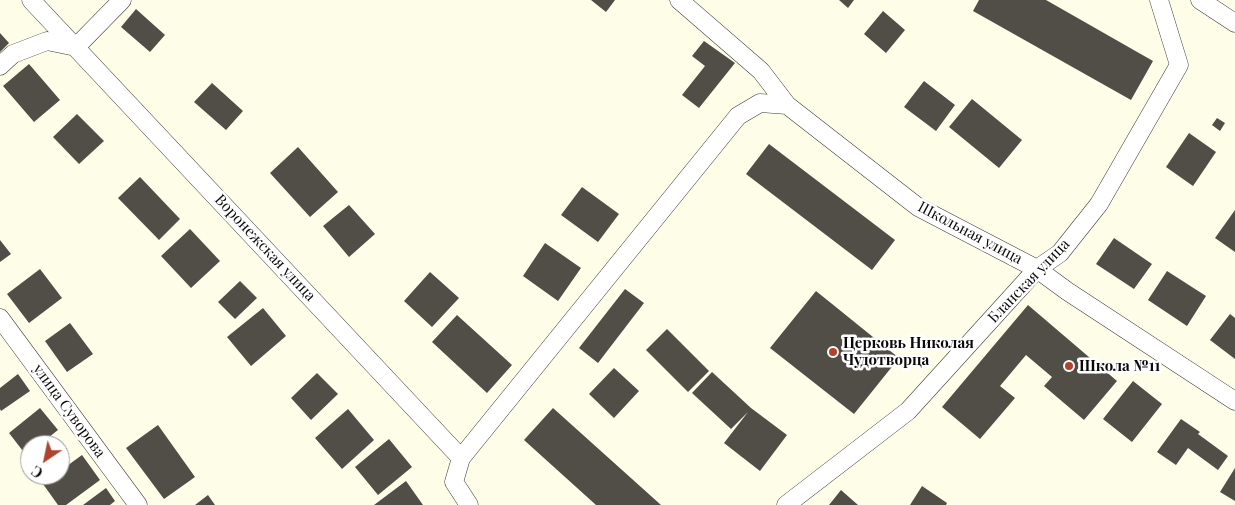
<!DOCTYPE html>
<html>
<head>
<meta charset="utf-8">
<style>
	body { margin:0 }
	#map { position:relative; width:1235px; height:505px; overflow:hidden; background:#fdfde8; font-family:"Playfair Display",serif }
	canvas { display:block }
	.north { position:absolute; left:20px; top:435px; width:50px; height:50px; box-sizing:border-box; background:#fff; border:1px solid #9d9d9d; border-radius:50%; rotate:214deg; font-size:14px; font-weight:700; line-height:20px; text-align:center; color:#090909 }
	.north::after { content:''; display:block; margin:auto; width:18px; height:22px; background:#ae442d; clip-path:polygon(50% 0,100% 100%,50% 72%,0 100%) }
</style>
</head>
<body>
<div id="map">
<canvas width="1235" height="505"></canvas>
<div class="north">С</div>
</div>
<script>
const ctx = document.querySelector('canvas').getContext('2d');
ctx.lineJoin = 'round';
function fillPath(path, color) {
  ctx.fillStyle = color;
  ctx.fill(path, 'evenodd');
}
function shape(rows) {
  const path = new Path2D();
  for (const r of rows) {
    path.moveTo(r[0], r[1]);
    for (let i = 2; i < r.length; i += 2) path.lineTo(r[i], r[i + 1]);
  }
  return path;
}
function trace(path, color, width, dash) {
  ctx.strokeStyle = color;
  ctx.lineWidth = width;
  ctx.lineCap = dash ? 'butt' : 'round';
  ctx.setLineDash(dash || []);
  ctx.stroke(path);
}
function write(font, color, halo, rows, align = 'center') {
  ctx.font = font + ' "Playfair Display",serif';
  ctx.lineWidth = 5;
  ctx.setLineDash([]);
  ctx.textBaseline = 'middle';
  ctx.strokeStyle = halo;
  ctx.fillStyle = color;
  for (const [text, x, y, turn = 0] of rows) {
    ctx.save();
    ctx.translate(x, y);
    ctx.rotate((+turn || 0) * Math.PI / 180);
    ctx.textAlign = isNaN(turn) ? turn : align;
    if (halo) ctx.strokeText(text, 0, 0);
    ctx.fillText(text, 0, 0);
    ctx.restore();
  }
}
fillPath(shape([
	[591,0,615,0,606,12],
	[839,0,854,0,848,8],
	[979,0,1046,0,1153,61,1131,100,973,11],
	[136,9,165,35,150,52,121,27],
	[883,11,905,30,886,53,864,34],
	[0,33,9,43,0,52],
	[704,41,735,63,699,108,682,95,705,66,692,56],
	[29,64,60,100,34,122,3,86],
	[924,81,955,105,936,131,904,107],
	[212,83,243,111,226,130,194,102],
	[972,99,1022,140,999,168,949,127],
	[77,114,104,141,79,164,53,137],
	[1217,118,1225,123,1220,131,1212,125],
	[1189,133,1216,152,1193,186,1166,167],
	[769,144,895,240,872,270,746,174],
	[298,147,338,192,310,217,270,173],
	[140,177,180,219,159,240,118,198],
	[582,187,619,214,598,242,561,215],
	[349,205,375,234,349,257,323,226],
	[1235,210,1235,252,1215,238],
	[190,229,220,261,191,288,161,256],
	[1114,238,1152,264,1134,289,1096,264],
	[0,240,11,254,0,262],
	[545,243,581,268,558,301,523,276],
	[40,269,62,298,29,323,7,294],
	[1167,271,1206,296,1187,326,1148,300],
	[430,272,459,298,432,327,404,301],
	[240,281,257,298,235,319,218,302],
	[625,289,644,303,598,363,579,348],
	[816,291,899,358,854,414,770,348],
	[1028,305,1117,381,1084,420,1044,386,1052,377,1026,355,1000,386,1015,398,980,439,942,407],
	[263,308,286,336,251,366,227,337],
	[1230,314,1235,318,1235,359,1210,340],
	[457,315,512,365,487,393,432,342],
	[70,323,93,354,67,372,45,341],
	[667,329,709,371,688,392,646,350],
	[614,368,639,391,614,418,589,394],
	[712,372,751,408,787,435,760,471,724,443,748,412,731,429,692,393],
	[317,373,338,394,311,420,291,398],
	[18,374,30,391,1,411,0,409,0,388],
	[1133,381,1162,404,1132,442,1103,419],
	[40,408,58,430,39,445,30,445,30,452,26,455,9,433],
	[553,408,661,505,596,505,524,440],
	[348,409,374,440,342,469,315,438],
	[1181,419,1200,432,1198,434,1228,456,1218,470,1188,448,1176,465,1157,452],
	[158,425,195,477,164,499,126,448],
	[389,439,412,467,378,495,355,467],
	[82,455,100,480,66,505,58,505,43,484,54,475,60,475,60,471],
	[1235,468,1235,501,1220,492],
	[406,481,423,505,374,505],
	[922,486,947,503,946,505,910,505],
	[106,488,115,501,110,505,83,505],
	[841,490,858,505,829,505],
	[208,495,215,505,195,505]
]), '#514d47');
const minor = shape([
	[31,0,461,458,454,482,469,505],
	[679,0,761,71,787,105,918,207,1037,269,1067,291,1235,401],
	[1200,0,1235,23],
	[0,66,13,54,47,41,76,47,122,0],
	[0,318,138,505],
	[461,458,738,116,760,103,787,105],
	[786,505,908,411,1037,269,1060,253,1099,204,1179,65,1159,0]
]);
trace(minor, '#3c3c3c', 19);
trace(minor, '#fff', 18);
for (const [x, y, r, color] of [
	[833,352,5,"#ae442d"],
	[1069,366,5,"#ae442d"]
]) {
  const dot = new Path2D();
  dot.arc(x, y, r, 0, 2 * Math.PI);
  ctx.fillStyle = color;
  ctx.fill(dot);
  trace(dot, '#fff', 2);
}
write('15px', '#090909', '#fff', [
	["Школьная улица",970,233,28],
	["Воронежская улица",265,248,47],
	["Бланская улица",1029,281,-46],
	["улица Суворова",69,411,54]
]);
write('bold 15px', '#090909', '#fff', [
	["Церковь Николая",843,343],
	["Чудотворца",843,360],
	["Школа №11",1079,366]
], 'left');
</script>
</body>
</html>
